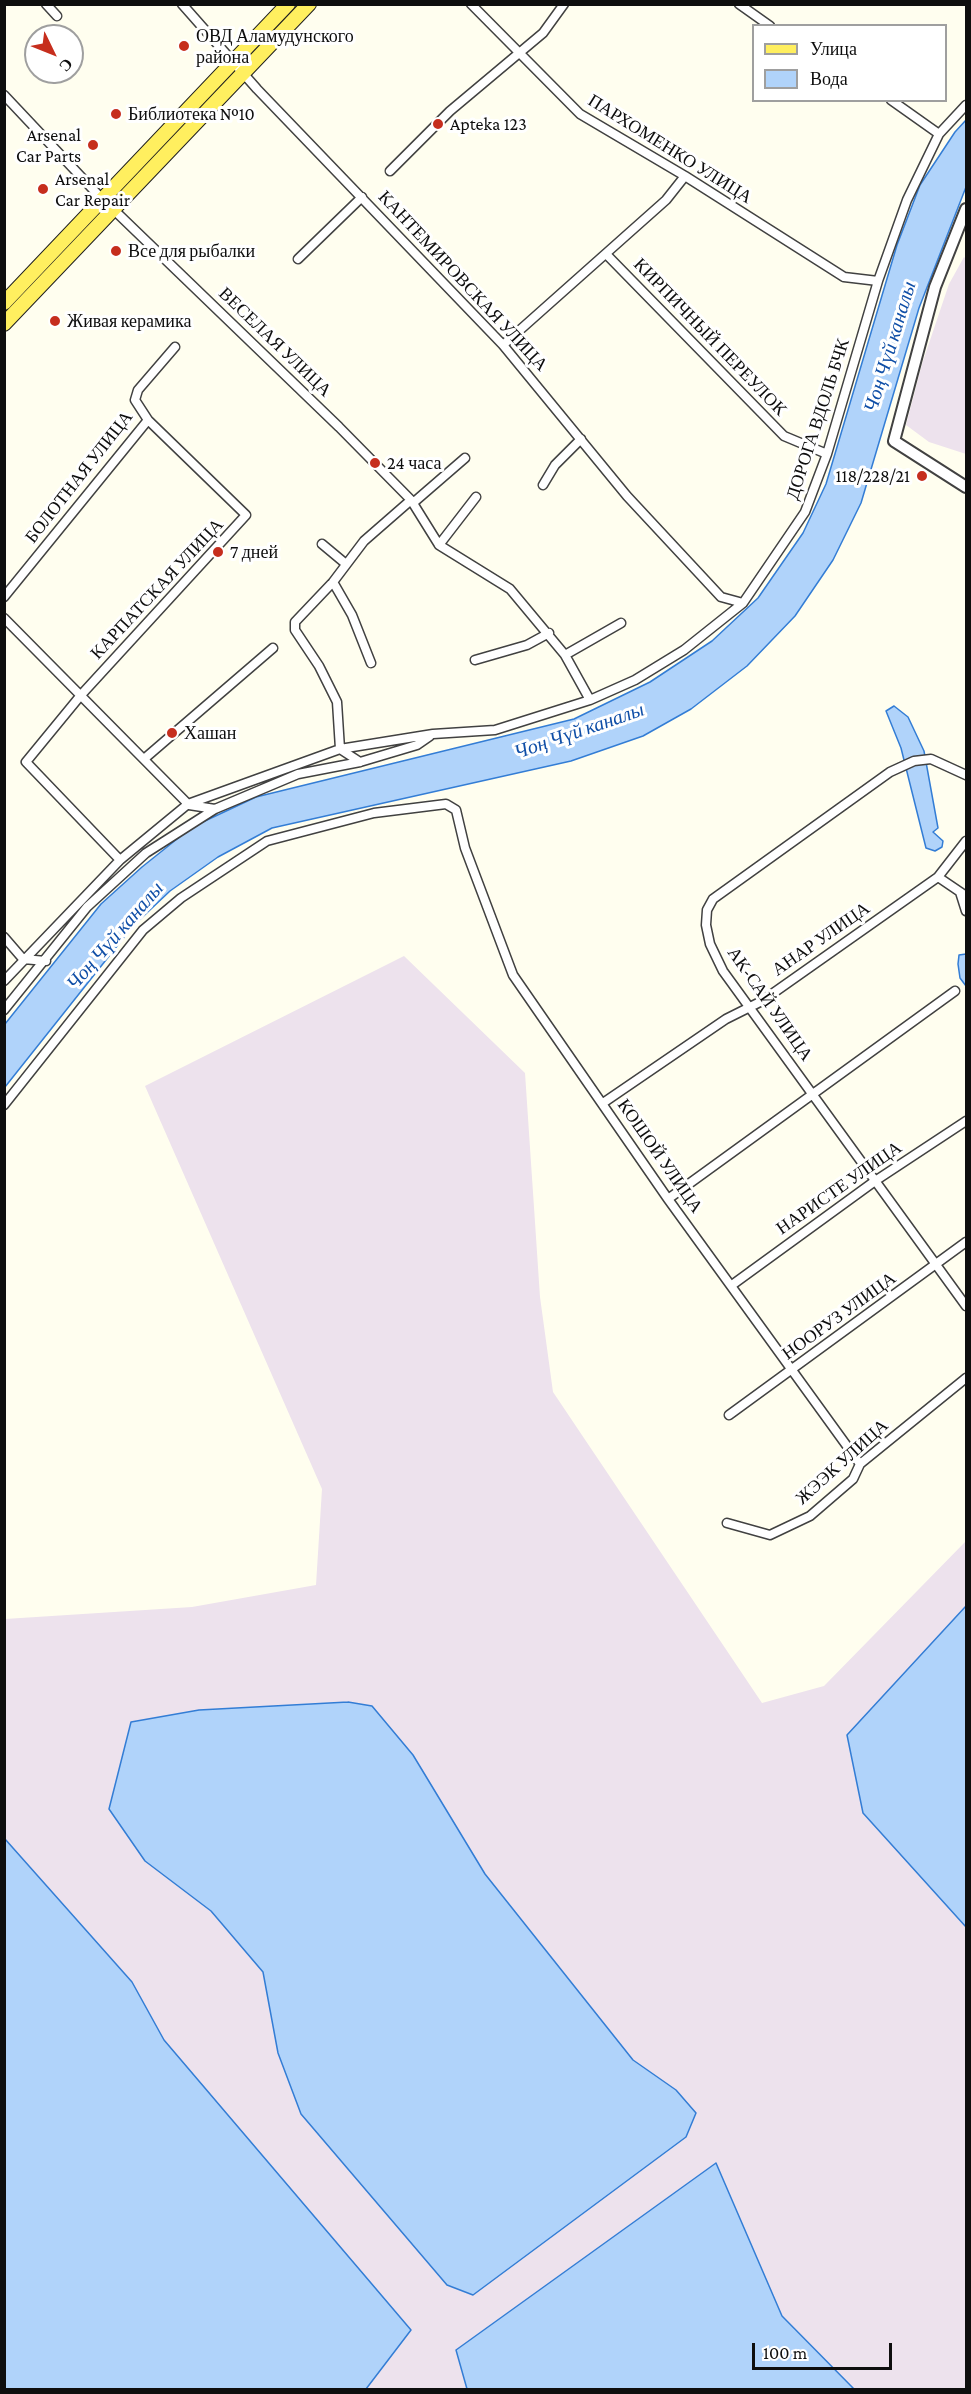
<!DOCTYPE html>
<html>
<head>
<meta charset="utf-8">
<style>
	body { margin:0 }
	#map { position:relative; width:971px; height:2394px; overflow:hidden; background:#fffeef; font-family:"Crimson Pro",serif }
	canvas { display:block }
	.frame { position:absolute; inset:0; border:6px solid #0e0e0e; pointer-events:none }
	.legend { position:absolute; left:752px; top:24px; width:195px; height:78px; box-sizing:border-box; background:#fff; border:2px solid #9f9f9f; margin:0; padding:8px 10px; list-style:none; font-size:18px; color:#0e0e0e }
	.legend li { display:flex; align-items:center; gap:12px; height:30px }
	.legend b { width:30px; border:2px solid #9f9f9f }
	.north { position:absolute; left:24px; top:24px; width:60px; height:60px; box-sizing:border-box; background:#fff; border:2px solid #9f9f9f; border-radius:50%; rotate:133deg; font-size:16px; font-weight:700; line-height:24px; text-align:center; color:#0e0e0e }
	.north::after { content:''; display:block; margin:auto; width:21px; height:27px; background:#c62e1d; clip-path:polygon(50% 0,100% 100%,50% 72%,0 100%) }
	.scale { position:absolute; left:752px; top:2343px; width:140px; height:27px; box-sizing:border-box; border:3px solid #0e0e0e; border-top:0; padding-left:8px; font-size:18px; line-height:21px; white-space:nowrap; color:#0e0e0e; -webkit-text-stroke:4px #fff; paint-order:stroke }
</style>
</head>
<body>
<div id="map">
<canvas width="971" height="2394"></canvas>
<div class="frame"></div>
<ul class="legend">
<li><b style="height:8px;background:#ffef5f"></b>Улица</li>
<li><b style="height:16px;background:#b0d3fa"></b>Вода</li>
</ul>
<div class="north">С</div>
<div class="scale">100 m</div>
</div>
<script>
const ctx = document.querySelector('canvas').getContext('2d');
ctx.lineJoin = 'round';
function fillPath(path, color) {
  ctx.fillStyle = color;
  ctx.fill(path, 'evenodd');
}
function shape(rows) {
  const path = new Path2D();
  for (const r of rows) {
    path.moveTo(r[0], r[1]);
    for (let i = 2; i < r.length; i += 2) path.lineTo(r[i], r[i + 1]);
  }
  return path;
}
function trace(path, color, width, dash) {
  ctx.strokeStyle = color;
  ctx.lineWidth = width;
  ctx.lineCap = dash ? 'butt' : 'round';
  ctx.setLineDash(dash || []);
  ctx.stroke(path);
}
function write(font, color, halo, rows, align = 'center') {
  ctx.font = font + ' "Crimson Pro",serif';
  ctx.lineWidth = 6;
  ctx.setLineDash([]);
  ctx.textBaseline = 'middle';
  ctx.strokeStyle = halo;
  ctx.fillStyle = color;
  for (const [text, x, y, turn = 0] of rows) {
    ctx.save();
    ctx.translate(x, y);
    ctx.rotate((+turn || 0) * Math.PI / 180);
    ctx.textAlign = isNaN(turn) ? turn : align;
    if (halo) ctx.strokeText(text, 0, 0);
    ctx.fillText(text, 0, 0);
    ctx.restore();
  }
}
fillPath(shape([
	[964,257,966,259,966,454,929,442,906,425,922,364,949,284],
	[404,956,525,1073,540,1297,553,1392,762,1703,824,1686,966,1541,966,2389,5,2390,5,1619,192,1607,316,1585,322,1489,145,1086]
]), '#ede2ed');
const water = shape([
	[966,120,966,187,919,308,861,503,833,560,795,616,747,666,691,709,643,736,571,761,272,828,218,857,170,891,133,926,5,1087,5,1024,101,904,142,867,192,827,256,797,574,719,650,682,712,641,758,598,803,533,826,484,897,245,920,185,955,132,966,120],
	[894,706,908,717,924,751,938,828,933,832,943,841,942,847,935,851,926,848,901,748,886,711,894,706],
	[966,954,966,986,960,978,958,964,959,955,966,954],
	[966,1606,966,1927,863,1813,847,1735,966,1606],
	[348,1702,372,1706,413,1755,485,1874,633,2060,676,2090,696,2113,686,2137,473,2295,447,2285,301,2114,278,2053,263,1972,211,1911,145,1861,109,1809,131,1722,199,1710,348,1702],
	[5,1839,132,1982,164,2040,411,2330,366,2389,5,2389,5,1839],
	[716,2163,782,2316,854,2389,467,2389,456,2350,716,2163]
]);
fillPath(water, '#b0d3fa');
trace(water, '#337dd5', 1.5);
const minor = shape([
	[46,4,57,16],
	[182,4,257,89,503,345,627,496,721,597,743,603],
	[471,4,580,114,685,176,844,277,878,281],
	[739,4,770,26],
	[4,95,103,200],
	[891,100,939,134],
	[390,171,450,111,543,33,564,4],
	[114,210,339,427,411,500,439,545,510,589,565,655,590,700],
	[606,254,784,436,827,454],
	[298,259,362,197],
	[503,345,666,200,685,176],
	[543,485,555,465,581,439],
	[413,503,465,458],
	[322,544,346,564],
	[439,545,476,497],
	[333,582,352,615,371,663],
	[4,597,148,420,135,400,138,390,175,347],
	[4,618,188,804],
	[565,655,621,623],
	[475,660,527,645,549,633],
	[144,759,273,648],
	[360,762,340,749,337,702,319,666,295,630,295,622,333,582,364,541,411,500],
	[966,775,931,759,914,761,890,772,713,899,707,910,706,925,710,944,723,971,966,1306],
	[189,805,215,809],
	[120,860,26,762,81,695,246,515,148,420],
	[938,877,966,896],
	[960,892,966,911],
	[4,937,23,959,46,961],
	[4,981,120,860,188,804,340,749,433,734,495,730,590,700,635,680,684,650,743,603,805,512,827,454,878,281,907,200,939,134,966,105],
	[4,1010,87,907,146,853,215,809,298,774,360,762,417,745,430,736],
	[603,1103,726,1019,762,1001,938,877,966,841],
	[4,1105,143,930,181,898,267,841,374,813,446,804,456,810,465,848,513,975,668,1199,860,1464],
	[668,1199,955,991],
	[732,1285,875,1181,966,1121],
	[729,1415,966,1242],
	[727,1523,770,1535,810,1516,853,1479,860,1464,966,1378]
]);
const tertiary = shape([
	[966,209,935,287,894,441,966,487]
]);
const primary = shape([
	[4,303,288,4],
	[4,324,309,4]
]);
trace(minor, '#414141', 11);
trace(tertiary, '#414141', 14);
trace(primary, '#1f1f1f', 16);
trace(minor, '#fff', 8);
trace(tertiary, '#fff', 10);
trace(primary, '#ffef5f', 14);
for (const [x, y, r, color] of [
	[184,46,6,"#c62e1d"],
	[116,114,6,"#c62e1d"],
	[438,124,6,"#c62e1d"],
	[93,145,6,"#c62e1d"],
	[43,189,6,"#c62e1d"],
	[116,251,6,"#c62e1d"],
	[55,321,6,"#c62e1d"],
	[375,463,6,"#c62e1d"],
	[922,476,6,"#c62e1d"],
	[218,552,6,"#c62e1d"],
	[172,733,6,"#c62e1d"]
]) {
  const dot = new Path2D();
  dot.arc(x, y, r, 0, 2 * Math.PI);
  ctx.fillStyle = color;
  ctx.fill(dot);
  trace(dot, '#fff', 2);
}
write('18px', '#0e0e0e', '#fff', [
	["ОВД Аламудунского",196,36],
	["района",196,57],
	["Библиотека №10",128,114],
	["Apteka 123",450,124],
	["Arsenal",81,135,"right"],
	["Car Parts",81,156,"right"],
	["Arsenal",55,179],
	["Car Repair",55,200],
	["Все для рыбалки",128,251],
	["Живая керамика",67,321],
	["24 часа",387,463],
	["118/228/21",910,476,"right"],
	["7 дней",230,552],
	["Хашан",184,733]
], 'left');
write('18px', '#0e0e0e', '#fff', [
	["ПАРХОМЕНКО УЛИЦА",670,149,32],
	["КАНТЕМИРОВСКАЯ УЛИЦА",463,281,47],
	["КИРПИЧНЫЙ ПЕРЕУЛОК",710,337,46],
	["ВЕСЕЛАЯ УЛИЦА",275,342,44],
	["ДОРОГА ВДОЛЬ БЧК",818,419,-72],
	["БОЛОТНАЯ УЛИЦА",79,477,-52],
	["КАРПАТСКАЯ УЛИЦА",157,589,-47],
	["АНАР УЛИЦА",821,939,-35],
	["АК-САЙ УЛИЦА",770,1004,55],
	["КОШОЙ УЛИЦА",660,1156,55],
	["НАРИСТЕ УЛИЦА",839,1188,-35],
	["НООРУЗ УЛИЦА",839,1316,-36],
	["ЖЭЭК УЛИЦА",842,1462,-42]
]);
write('italic 20px', '#104fa7', '#fff', [
	["Чоң Чүй каналы",890,347,-73],
	["Чоң Чүй каналы",579,731,-19],
	["Чоң Чүй каналы",115,936,-49]
]);
</script>
</body>
</html>
